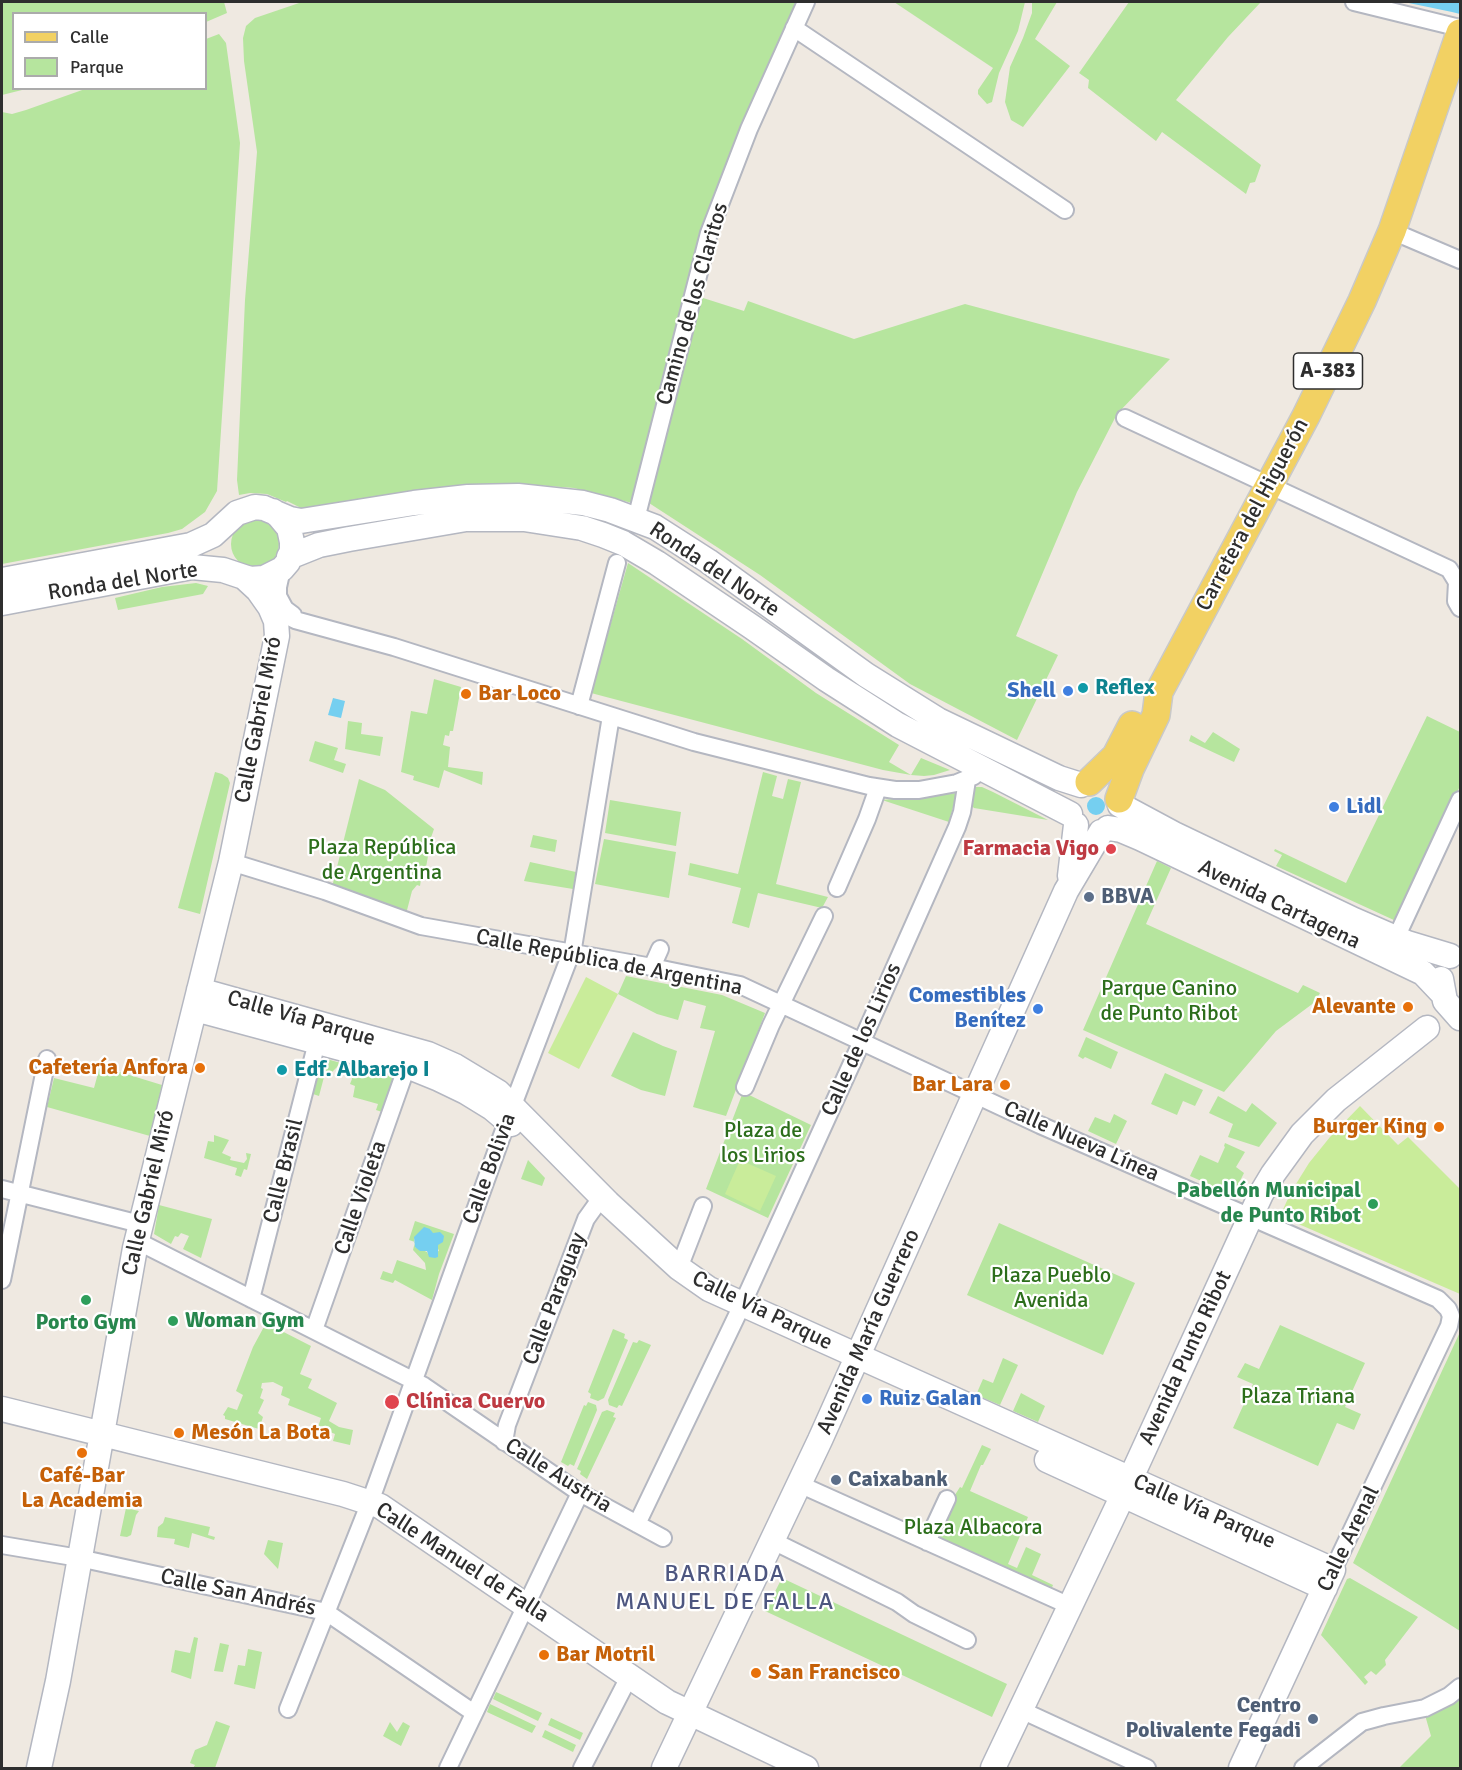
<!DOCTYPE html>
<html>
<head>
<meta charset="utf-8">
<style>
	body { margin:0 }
	#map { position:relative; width:1462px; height:1770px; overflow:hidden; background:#efe9e1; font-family:Signika,sans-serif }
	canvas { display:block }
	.frame { position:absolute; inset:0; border:3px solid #2e2e2e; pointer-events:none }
	.legend { position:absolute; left:12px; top:12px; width:195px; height:78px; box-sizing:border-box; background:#fff; border:2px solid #ababab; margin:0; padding:8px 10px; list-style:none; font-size:18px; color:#2e2e2e }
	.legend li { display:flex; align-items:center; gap:12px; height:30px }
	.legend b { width:30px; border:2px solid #ababab }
</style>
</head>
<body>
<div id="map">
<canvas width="1462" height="1770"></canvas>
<div class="frame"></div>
<ul class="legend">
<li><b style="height:8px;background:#f2d163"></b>Calle</li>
<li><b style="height:16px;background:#b6e59e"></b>Parque</li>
</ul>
</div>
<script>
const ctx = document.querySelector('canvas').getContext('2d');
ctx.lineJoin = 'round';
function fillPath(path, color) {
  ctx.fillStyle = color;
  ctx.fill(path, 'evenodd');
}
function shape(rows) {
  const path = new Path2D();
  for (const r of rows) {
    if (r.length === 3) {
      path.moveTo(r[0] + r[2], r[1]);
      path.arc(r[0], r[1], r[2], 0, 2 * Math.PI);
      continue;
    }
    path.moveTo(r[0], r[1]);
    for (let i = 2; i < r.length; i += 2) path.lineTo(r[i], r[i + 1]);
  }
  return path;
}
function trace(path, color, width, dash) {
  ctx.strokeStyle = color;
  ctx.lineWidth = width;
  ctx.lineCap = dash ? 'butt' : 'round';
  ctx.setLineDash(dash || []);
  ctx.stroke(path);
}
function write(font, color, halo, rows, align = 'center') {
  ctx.font = font + ' Signika,sans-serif';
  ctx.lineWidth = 4.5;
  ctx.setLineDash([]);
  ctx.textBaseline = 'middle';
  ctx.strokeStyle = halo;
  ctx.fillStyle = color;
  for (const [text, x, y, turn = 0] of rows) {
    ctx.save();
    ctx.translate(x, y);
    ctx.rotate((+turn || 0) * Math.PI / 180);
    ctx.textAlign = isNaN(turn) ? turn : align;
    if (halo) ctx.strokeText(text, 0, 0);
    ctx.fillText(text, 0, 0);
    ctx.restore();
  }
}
fillPath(shape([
	[2,2,224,2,227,13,206,22,206,14,14,14,14,88,26,89,2,95],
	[302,2,800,2,733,152,632,503,574,488,523,484,448,486,307,510,299,509,299,507,287,501,286,502,267,494,250,493,239,495,237,480,245,300,257,152,244,61,243,38,246,26,255,18],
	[894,2,1025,2,1018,31,999,73,992,102,987,104,978,94,978,90,993,68],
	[1032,2,1057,2,1035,39,1070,66,1023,127,1011,120,1005,102,1010,67,1023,38,1032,13],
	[1129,2,1261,2,1228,37,1176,100,1261,165,1255,182,1250,183,1246,194,1162,132,1156,141,1088,88,1089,80,1079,73],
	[219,34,226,43,240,143,217,491,205,512,182,529,168,533,2,564,2,112,12,114,26,110,85,89,206,88,206,39],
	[700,297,744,311,748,301,854,339,965,304,1170,359,1117,414,1077,492,1016,636,1058,655,1017,740,910,684,760,575,649,503],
	[255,544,24],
	[628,563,742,639,816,693,899,745,889,762,911,775,921,758,950,770,934,775,924,776,911,775,883,770,591,693],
	[196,583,208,586,203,594,118,610,115,598,162,587],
	[434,679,461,687,453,731,450,731,449,736,445,735,443,745,450,747,448,767,483,772,482,785,444,770,439,788,413,780,414,776,401,772,411,711,427,714],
	[1427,716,1460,732,1460,786,1396,921,1276,866,1282,855,1274,851,1275,849,1346,883],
	[348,721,362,723,361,734,383,737,380,756,345,749],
	[1213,732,1240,749,1234,762,1189,741,1191,735,1205,743],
	[315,741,338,748,334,760,346,764,343,773,309,761],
	[215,772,222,774,228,778,230,783,200,914,178,908],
	[763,772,777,776,772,796,783,799,788,779,801,782,776,884,828,897,822,908,758,893,749,928,732,923,741,888,688,875,690,863,738,874],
	[359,779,385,790,434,829,425,855,428,856,425,873,422,873,420,886,417,885,412,891,406,914,332,887],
	[974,787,982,787,993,792,1048,820,974,808,969,803,971,792],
	[957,793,949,822,882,800],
	[610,800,681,812,676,846,605,833],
	[533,835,557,840,555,852,530,847],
	[604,839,676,852,669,898,595,884],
	[1157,861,1171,868,1146,924,1298,993,1303,985,1320,993,1315,1002,1276,1031,1224,1092,1083,1030],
	[530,862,576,872,573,889,524,881],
	[626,976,722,995,765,1013,726,1116,693,1107,715,1031,700,1028,706,1006,684,1000,678,1020,657,1014,618,994],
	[633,1032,663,1046,677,1051,665,1096,641,1090,611,1076],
	[1086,1037,1118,1052,1111,1069,1085,1057,1083,1059,1078,1056],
	[323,1058,341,1063,331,1073,330,1078,324,1077,319,1096,313,1094],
	[348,1065,394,1077,382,1112,376,1110,378,1104,353,1097,355,1086,350,1084,352,1079],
	[100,1066,162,1085,150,1136,47,1107,54,1078,94,1088],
	[1165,1073,1203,1090,1195,1106,1183,1101,1177,1115,1151,1104],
	[743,1092,811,1125,768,1218,706,1189],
	[1218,1096,1246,1112,1252,1103,1277,1123,1259,1147,1228,1137,1233,1124,1209,1113],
	[1114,1114,1127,1121,1116,1144,1088,1131,1095,1117,1110,1123],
	[214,1135,229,1140,222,1153,231,1157,230,1160,244,1163,247,1159,246,1153,251,1154,247,1170,244,1169,241,1177,235,1175,237,1168,204,1158,208,1141,214,1142],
	[1225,1143,1245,1152,1236,1167,1244,1173,1233,1195,1190,1176,1200,1155,1218,1163,1225,1147,1224,1146],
	[528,1160,545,1178,542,1186,521,1179],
	[159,1205,212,1219,201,1258,183,1249,189,1236,181,1233,178,1237,175,1236,171,1244,154,1234],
	[415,1221,454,1234,439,1274,432,1300,395,1280,393,1283,380,1279,383,1271,392,1274,397,1260,426,1270,425,1263,413,1250,415,1242,409,1240],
	[430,1229,439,1251,428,1254,427,1252,415,1247,414,1239,420,1233],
	[999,1223,1135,1283,1103,1355,967,1295],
	[266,1323,311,1346,300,1374,312,1379,308,1388,337,1403,329,1421,339,1427,353,1430,350,1445,333,1441,335,1434,318,1427,321,1418,288,1405,290,1399,281,1395,283,1387,273,1382,262,1383,261,1388,263,1389,260,1398,264,1400,258,1413,263,1417,259,1429,225,1419,225,1416,223,1415,228,1407,237,1410,243,1395,236,1391,253,1347],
	[1280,1325,1365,1363,1345,1407,1361,1414,1354,1430,1337,1423,1318,1466,1233,1428,1253,1384,1237,1377,1245,1363,1259,1369],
	[613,1329,625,1334,624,1338,628,1340,604,1398,598,1401,590,1398,591,1394,588,1392],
	[1460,1332,1460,1631,1353,1563],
	[639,1340,651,1345,622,1406,619,1405,617,1408,609,1405,608,1400,633,1342,637,1343],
	[1003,1358,1018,1365,1000,1405,976,1395,983,1379,993,1383],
	[1021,1393,1045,1406,1038,1422,1013,1411],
	[588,1402,596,1405,597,1410,574,1466,570,1464,568,1466,561,1462,584,1405,586,1406],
	[607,1410,615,1413,613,1417,616,1418,587,1479,580,1474,581,1471,577,1469,602,1412],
	[982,1445,991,1449,983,1465,981,1465,970,1491,1028,1517,1008,1564,1017,1568,1026,1547,1041,1554,1032,1575,1053,1585,1051,1590,927,1542,953,1498,960,1487,962,1488],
	[126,1508,139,1511,136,1515,131,1535,127,1537,120,1536],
	[165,1517,210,1527,208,1535,215,1537,214,1540,192,1533,189,1548,174,1544,175,1539,157,1537,158,1527,163,1523],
	[268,1540,283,1543,278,1569,264,1554],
	[782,1578,1007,1684,992,1717,765,1611],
	[1350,1578,1418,1617,1385,1660,1386,1665,1376,1675,1371,1671,1364,1677,1368,1682,1365,1685,1321,1635,1347,1579],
	[194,1637,198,1638,191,1679,171,1672,175,1650,190,1653],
	[220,1643,229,1645,223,1672,214,1671],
	[248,1649,262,1652,255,1689,234,1684,238,1665,245,1666],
	[1460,1687,1460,1768,1399,1768,1431,1736,1425,1715],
	[496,1692,542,1713,538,1721,493,1699],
	[490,1704,536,1726,532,1733,487,1712],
	[551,1718,583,1733,580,1740,548,1725],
	[216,1721,230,1726,215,1768,193,1768,195,1765,190,1763,195,1750,207,1745],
	[390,1722,397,1732,403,1722,410,1726,401,1746,383,1736],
	[545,1730,576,1745,573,1752,542,1737]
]), '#b6e59e');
fillPath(shape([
	[586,977,618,994,579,1069,548,1053],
	[1360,1106,1398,1145,1408,1137,1460,1189,1460,1294,1280,1216,1291,1192,1309,1163,1330,1137],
	[740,1160,776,1176,760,1211,725,1194]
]), '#c9ec9a');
fillPath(shape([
	[1404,2,1460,2,1460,14,1452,12],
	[333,698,345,701,341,718,328,715],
	[1096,806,9],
	[424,1227,430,1229,433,1233,440,1232,444,1236,443,1242,438,1245,438,1257,435,1258,429,1257,427,1251,420,1251,415,1247,414,1237]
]), '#75cff0');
const street = shape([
	[1354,2,1460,28],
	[794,28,1065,210],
	[1392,231,1460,260],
	[1125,418,1449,569,1457,582,1456,601,1460,608],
	[636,519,709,233,749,129,806,2],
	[282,569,278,587,278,596,285,609,293,615],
	[270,607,295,620,394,647,694,742,869,786,895,790,919,790,957,783,974,776],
	[579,706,617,563],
	[231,862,325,891,421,926,652,967,740,985,1040,1125,1438,1299,1448,1309,1451,1316,1449,1326,1333,1570],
	[837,888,867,819,878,788],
	[1396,938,1460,800],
	[652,967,660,949],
	[745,1087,771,1025,824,916],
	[2,1189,140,1224],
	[137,1241,424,1386,580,1493,663,1538],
	[679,1268,703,1206],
	[2,1280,47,1059],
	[251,1299,317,1042],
	[314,1330,407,1066],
	[504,1442,507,1425,586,1219,596,1205,603,1202,608,1203],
	[799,1484,1070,1606],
	[637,1524,742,1305,862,1041,957,827,962,812,967,780],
	[773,1541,897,1602,914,1614,967,1640],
	[927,1542,947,1499],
	[2,1545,79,1558,326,1612,474,1713],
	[288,1709,370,1502,513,1105,573,948,611,716],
	[1021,1710,1147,1768],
	[448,1768,580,1493],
	[582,1768,629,1677],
	[1303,1768,1362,1722,1384,1716,1425,1708,1449,1696,1460,1687]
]);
const secondary = shape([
	[289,557,319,545,349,539,466,519,524,519,582,528,603,535,623,543,657,563,752,627,826,679,898,725,1070,814],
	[2,580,191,545,213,535,237,513,255,507,264,508,290,519,301,521,414,503,468,497,518,496,583,503,610,510,655,527,708,561,866,675,938,720,1059,778,1081,785],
	[2,603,192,567,223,570,250,579,264,578,282,569,288,562,292,550,292,542,289,528,279,516,273,511],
	[1120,805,1174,834,1354,920,1407,943,1450,956],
	[1108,828,1121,830,1140,838,1423,973,1442,993],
	[1070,876,1076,825],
	[1441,979,1445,1001,1460,1018],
	[199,990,428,1054,455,1066,498,1092,608,1203,679,1268,709,1289,1333,1570,1241,1768],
	[195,1009,407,1066,439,1079,466,1092,492,1108,511,1124],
	[2,1409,343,1494,380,1506,667,1702,806,1768],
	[1047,1460,1325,1588],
	[39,1768,58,1681,135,1248,231,862,277,636,276,621,270,607,258,590,245,578],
	[664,1768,820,1440,1066,891,1101,832],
	[993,1768,1123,1495,1261,1194,1273,1174,1302,1134,1336,1100,1427,1028]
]);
const primary = shape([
	[1089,782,1116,756,1132,725],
	[1119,799,1130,769,1156,715,1159,692,1306,416,1362,301,1392,231,1460,33]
]);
trace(street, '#b4b7c1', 20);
trace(secondary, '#b4b7c1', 27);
trace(primary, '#c9c9c9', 30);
trace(street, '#fff', 16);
trace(secondary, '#fff', 24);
trace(primary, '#f2d163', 27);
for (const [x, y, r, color] of [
	[1083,688,6,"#0f9aa8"],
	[1068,691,6,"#3f7fe0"],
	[466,694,6,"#e8710a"],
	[1334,807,6,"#3f7fe0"],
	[1111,849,6,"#e0444e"],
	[1089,897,6,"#5c6f8a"],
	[1408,1007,6,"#e8710a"],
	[1038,1009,6,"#3f7fe0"],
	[200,1068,6,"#e8710a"],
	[282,1070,6,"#0f9aa8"],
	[1005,1085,6,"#e8710a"],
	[1439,1127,6,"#e8710a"],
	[1373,1204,6,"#2e9e5b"],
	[86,1300,6,"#2e9e5b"],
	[173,1321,6,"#2e9e5b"],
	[867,1399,6,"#3f7fe0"],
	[392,1402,8,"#e0444e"],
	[179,1433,6,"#e8710a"],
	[82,1453,6,"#e8710a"],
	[836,1480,6,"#5c6f8a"],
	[544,1655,6,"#e8710a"],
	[756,1673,6,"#e8710a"],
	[1313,1719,6,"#5c6f8a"]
]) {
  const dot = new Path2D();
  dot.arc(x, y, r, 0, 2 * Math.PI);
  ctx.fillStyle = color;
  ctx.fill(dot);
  trace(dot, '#fff', 2);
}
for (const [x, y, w] of [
	[1328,371,69]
]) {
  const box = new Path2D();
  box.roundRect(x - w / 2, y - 18, w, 36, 4.5);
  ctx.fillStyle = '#fff';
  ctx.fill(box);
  trace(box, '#2e2e2e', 1.5);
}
write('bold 21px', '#2e2e2e', null, [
	["A-383",1328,371]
]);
write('22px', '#2e2e2e', '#fff', [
	["Camino de los Claritos",693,304,-74],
	["Carretera del Higuerón",1253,515,-62],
	["Ronda del Norte",714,570,34],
	["Ronda del Norte",123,582,-9],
	["Calle Gabriel Miró",259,720,-79],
	["Avenida Cartagena",1279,905,26],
	["Calle República de Argentina",609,963,11],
	["Calle Vía Parque",301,1019,16],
	["Calle de los Lirios",862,1040,-66],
	["Calle Nueva Línea",1081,1142,24],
	["Calle Bolivia",490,1169,-70],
	["Calle Brasil",284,1171,-76],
	["Calle Gabriel Miró",149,1193,-77],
	["Calle Violeta",361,1198,-71],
	["Calle Paraguay",555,1299,-69],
	["Calle Vía Parque",762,1311,26],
	["Avenida María Guerrero",869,1332,-66],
	["Avenida Punto Ribot",1186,1358,-65],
	["Calle Austria",558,1476,32],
	["Calle Vía Parque",1204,1512,24],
	["Calle Arenal",1349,1539,-64],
	["Calle Manuel de Falla",462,1563,33],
	["Calle San Andrés",238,1593,12]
]);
write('bold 22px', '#0d838f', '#fff', [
	["Reflex",1095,688],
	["Edf. Albarejo I",294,1070]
], 'left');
write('bold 22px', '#366cbe', '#fff', [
	["Shell",1056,691],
	["Lidl",1346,807,"left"],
	["Comestibles",1026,996],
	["Benítez",1026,1021],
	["Ruiz Galan",879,1399,"left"]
], 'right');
write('bold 22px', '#c56008', '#fff', [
	["Bar Loco",478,694],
	["Alevante",1396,1007,"right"],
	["Cafetería Anfora",188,1068,"right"],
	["Bar Lara",993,1085,"right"],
	["Burger King",1427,1127,"right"],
	["Mesón La Bota",191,1433],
	["Café-Bar",82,1476,"center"],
	["La Academia",82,1501,"center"],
	["Bar Motril",556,1655],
	["San Francisco",768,1673]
], 'left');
write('22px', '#2c6e1b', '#fff', [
	["Plaza República",382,848],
	["de Argentina",382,873],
	["Parque Canino",1169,989],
	["de Punto Ribot",1169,1014],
	["Plaza de",763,1131],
	["los Lirios",763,1156],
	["Plaza Pueblo",1051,1276],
	["Avenida",1051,1301],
	["Plaza Triana",1298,1397],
	["Plaza Albacora",973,1528]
]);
write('bold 22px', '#be3a42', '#fff', [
	["Farmacia Vigo",1099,849],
	["Clínica Cuervo",406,1402,"left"]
], 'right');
write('bold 22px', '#4e5e75', '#fff', [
	["BBVA",1101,897],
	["Caixabank",848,1480],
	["Centro",1301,1706,"right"],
	["Polivalente Fegadi",1301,1731,"right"]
], 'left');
write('bold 22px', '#27864d', '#fff', [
	["Pabellón Municipal",1361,1191],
	["de Punto Ribot",1361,1216],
	["Woman Gym",185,1321,"left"],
	["Porto Gym",86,1323,"center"]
], 'right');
ctx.letterSpacing = '1.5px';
write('24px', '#4d5680', '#fff', [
	["BARRIADA",725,1575],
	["MANUEL DE FALLA",725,1603]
]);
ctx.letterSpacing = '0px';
</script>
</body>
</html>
